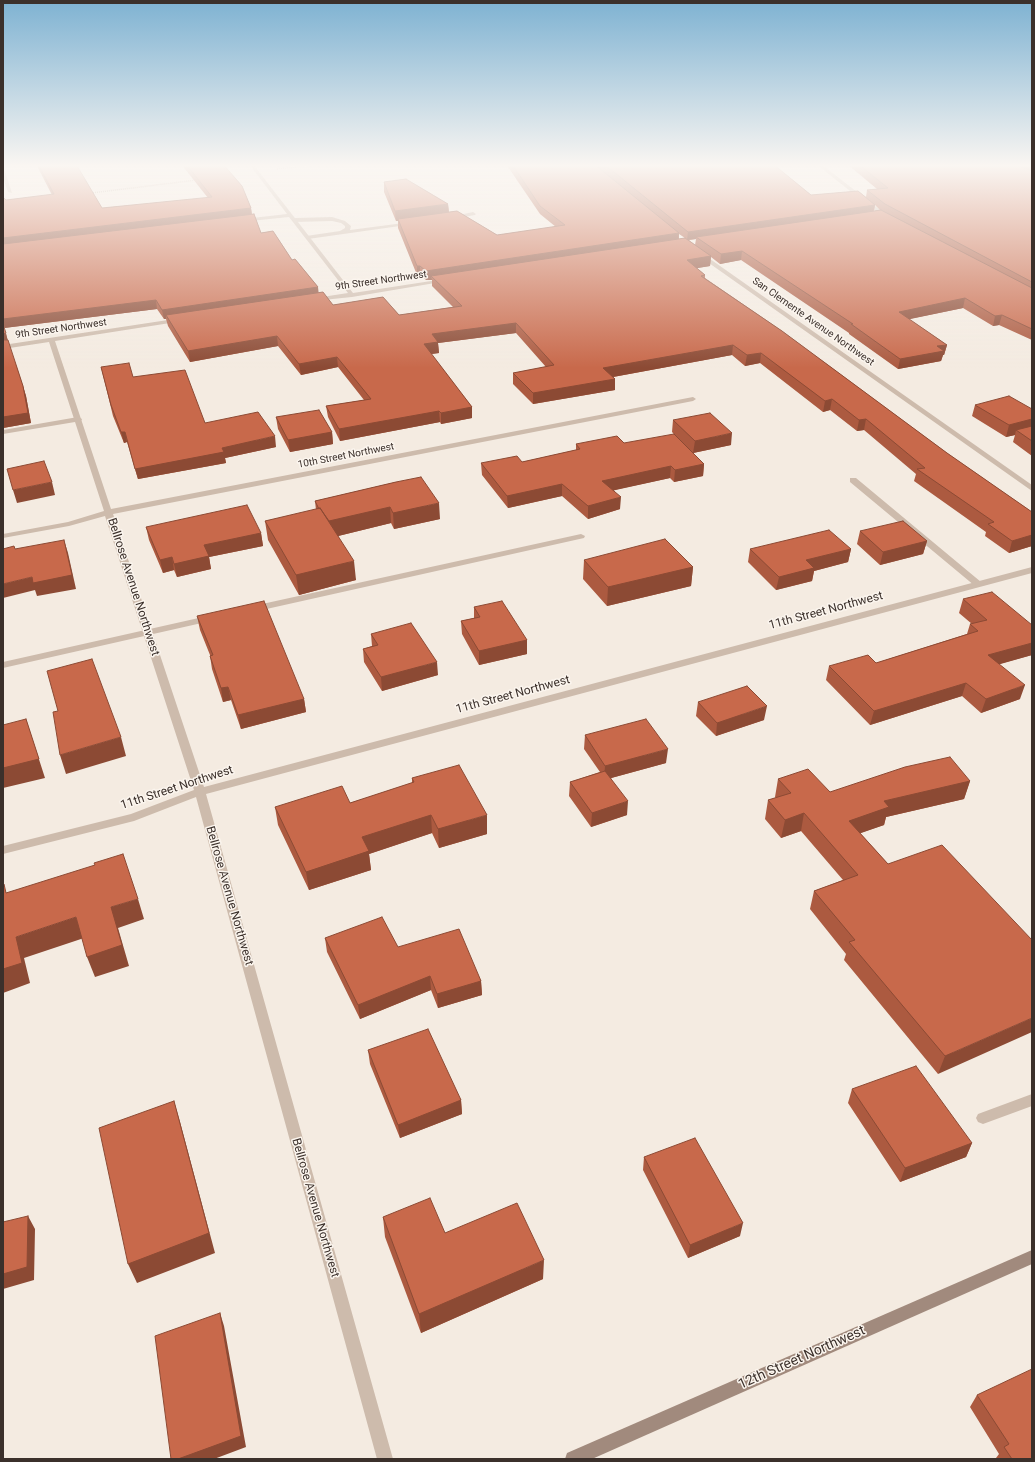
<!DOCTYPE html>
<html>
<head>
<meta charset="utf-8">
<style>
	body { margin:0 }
	#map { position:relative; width:1035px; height:1462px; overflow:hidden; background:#f4ebe1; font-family:Roboto,sans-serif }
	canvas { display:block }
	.frame { position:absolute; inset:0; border:4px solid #3b302b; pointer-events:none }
</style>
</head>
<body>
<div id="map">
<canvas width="1035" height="1462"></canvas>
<div class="frame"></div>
</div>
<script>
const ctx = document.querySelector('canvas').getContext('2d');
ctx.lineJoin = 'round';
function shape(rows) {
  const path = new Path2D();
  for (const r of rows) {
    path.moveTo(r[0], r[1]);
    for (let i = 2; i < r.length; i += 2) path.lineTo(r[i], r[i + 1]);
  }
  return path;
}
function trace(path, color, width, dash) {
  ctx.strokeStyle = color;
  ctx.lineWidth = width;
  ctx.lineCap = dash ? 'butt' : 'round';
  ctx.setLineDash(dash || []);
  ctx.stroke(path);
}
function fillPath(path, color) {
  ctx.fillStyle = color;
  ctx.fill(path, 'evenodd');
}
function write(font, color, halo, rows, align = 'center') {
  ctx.font = font + ' Roboto,sans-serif';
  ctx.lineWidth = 3;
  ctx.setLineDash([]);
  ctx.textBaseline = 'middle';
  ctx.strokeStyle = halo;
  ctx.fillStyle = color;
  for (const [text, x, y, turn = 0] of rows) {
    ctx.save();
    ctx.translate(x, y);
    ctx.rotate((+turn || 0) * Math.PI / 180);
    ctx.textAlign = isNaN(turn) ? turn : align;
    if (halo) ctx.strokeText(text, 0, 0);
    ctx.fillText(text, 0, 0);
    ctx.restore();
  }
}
trace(shape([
	[277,169,321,164],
	[91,193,197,180]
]), '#b9a596', 1.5, [1, 1]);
fillPath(shape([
	[473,212,476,214,475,215,453,219,450,217,473,212],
	[332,217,345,221,351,226,350,230,411,222,414,224,308,239,306,238,306,236,340,231,345,228,345,226,341,223,332,221,295,222,292,220,295,218,332,217],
	[78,417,82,419,81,421,3,434,3,430,78,417],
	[850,478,856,478,981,582,982,584,981,586,975,586,850,482,850,478],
	[581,534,585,536,584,538,253,612,249,609,253,606,581,534],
	[212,615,215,616,216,618,215,620,3,668,3,662,212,615],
	[1032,1094,1032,1106,983,1124,978,1122,976,1118,978,1114,1032,1094]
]), '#cdbbac');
fillPath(shape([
	[249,164,253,164,353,293,444,279,447,281,352,297,313,301,312,300,315,298,348,293,289,217,241,222,241,220,243,219,287,214,249,164],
	[816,164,821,164,888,216,888,218,884,218,816,164],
	[3,170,5,171,12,193,8,192,3,178,3,170],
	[699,254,703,254,1032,485,1032,491,699,256,699,254],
	[181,318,183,319,183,321,55,341,111,509,693,397,696,399,693,401,113,514,204,787,1032,567,1032,573,206,794,393,1459,377,1459,196,797,134,821,3,854,3,846,131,814,194,790,105,516,69,526,3,538,3,534,68,522,104,511,49,342,3,349,3,345,181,318]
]), '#cdbbac');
fillPath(shape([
	[1032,1250,1032,1264,592,1459,565,1459,567,1453,1032,1250]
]), '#a18a7d');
fillPath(shape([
	[36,164,76,164,102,208,208,198,181,164,223,164,242,186,251,208,252,214,254,214,261,233,273,231,292,260,295,259,318,287,318,293,323,292,333,305,383,297,399,315,453,307,432,286,432,280,426,280,420,274,417,275,398,228,398,221,396,221,384,192,384,182,406,179,448,204,449,212,457,211,497,235,556,227,540,214,506,164,594,164,601,169,594,164,773,164,811,195,858,191,866,197,867,190,877,189,847,164,1032,164,1032,340,999,325,993,326,963,308,909,319,947,345,944,355,943,355,941,361,898,369,849,334,849,333,741,260,720,264,711,257,710,266,697,268,705,275,705,278,782,331,947,453,1032,512,1032,546,1009,553,985,536,986,532,914,481,916,474,864,430,857,431,830,410,823,412,760,363,745,366,732,355,613,377,615,379,615,390,533,404,513,384,513,373,546,367,516,333,438,343,439,353,431,354,472,407,472,418,441,424,440,422,340,441,328,417,326,406,364,400,338,367,301,375,278,346,190,362,168,326,166,319,164,319,157,309,4,328,26,396,31,423,3,428,3,197,6,200,52,195],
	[875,205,880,210,874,211],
	[679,234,685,238,679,239],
	[696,239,695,245,689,240],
	[101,367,133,377,205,423,276,447,225,458,226,463,138,479,127,442,124,443,113,416],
	[975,405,1032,409,1032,456,1013,442,1015,435,1006,437,972,416],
	[276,417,332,432,333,444,290,452,278,429],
	[673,420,731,445,693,453,672,432],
	[624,443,704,464,703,476,674,482,670,478,614,490,620,509,588,519,562,496,508,508,482,475,481,463,522,462,576,450,576,444],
	[396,482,440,519,394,529,391,523,338,536,356,580,299,595,268,540,265,521,316,510,315,501],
	[146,527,261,533,263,546,209,557,211,569,177,577,174,570,163,573,149,540],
	[860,531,927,541,923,554,880,565,857,544],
	[750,549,851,549,848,562,814,571,812,581,776,590,748,562],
	[584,560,693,567,691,586,607,606,583,579],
	[963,599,1032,625,1032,655,999,664,1020,699,981,713,962,696,870,725,826,680,829,666,876,663,967,634,970,624,972,624,959,613],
	[474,607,527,640,527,654,479,665,462,634,461,621,474,618],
	[197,616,304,699,306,712,241,729,231,700,223,702,212,669,210,656,210,655,200,630],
	[371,634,438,675,382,691,364,662,363,649,372,646],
	[698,702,764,720,716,736,696,716],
	[585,735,666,763,611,778,627,815,591,827,569,796,570,782,600,772,584,749],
	[412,778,487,834,439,848,432,833,369,854,371,870,309,890,278,825,275,807,350,803,412,783],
	[778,779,830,792,970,781,964,799,886,817,884,825,860,833,888,864,1032,940,938,1074,844,960,846,954,810,909,814,891,843,880,801,831,781,838,765,819,768,800,776,798,775,797],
	[325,938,398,947,481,981,482,995,438,1008,431,990,360,1019,327,952],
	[368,1050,461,1100,462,1114,400,1138,370,1064],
	[852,1089,972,1143,966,1157,900,1182,848,1103],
	[644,1157,740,1236,688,1258,643,1170],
	[383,1217,445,1233,543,1279,421,1333,385,1237],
	[977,1395,1032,1459,996,1459,996,1458,999,1454,970,1407]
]), '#ac5a40');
fillPath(shape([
	[448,204,449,214,398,219,398,221,396,221,395,211],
	[875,205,873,213,696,237,696,239,687,240,688,232],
	[251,208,252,217,3,246,3,238],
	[679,233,678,242,431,276,432,280,426,280,426,271],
	[742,251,741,260,720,264,721,254],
	[711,256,710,266,686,270,687,260],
	[417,266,420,266,420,274,417,275],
	[318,287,319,296,166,315,166,319,164,319,162,310],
	[965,298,963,308,896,322,899,312],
	[156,300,157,309,4,328,3,325,3,319],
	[1002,315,999,325,993,326,995,316],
	[516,323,516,333,438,343,439,353,424,355,424,344,432,334],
	[6,333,8,343,3,344,3,334],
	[277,336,278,346,190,362,188,351],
	[733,345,732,355,602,379,603,368],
	[947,345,944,355,943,355,941,361,898,369,900,359,937,346],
	[761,353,760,363,745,366,747,355],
	[337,357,338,367,301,375,299,364],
	[615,379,615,390,533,404,533,393],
	[23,386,26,396,31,423,3,428,3,417],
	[832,399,830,410,823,412,825,401],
	[472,407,472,418,441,424,441,413],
	[439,411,440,422,340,441,339,429],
	[866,419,864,430,857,431,859,420],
	[1032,419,1032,430,1016,430,1015,435,1006,437,1009,425],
	[121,432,125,432,127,442,124,443],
	[332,432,333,444,290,452,288,440],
	[732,433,731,445,693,453,695,441],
	[275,436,276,447,225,458,226,463,138,479,135,469,222,448],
	[704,464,703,476,674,482,675,470],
	[671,466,670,478,602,493,602,481],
	[52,482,55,495,17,503,13,490],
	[562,484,562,496,508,508,507,496],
	[621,497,620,509,588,519,588,506],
	[439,503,440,519,394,529,393,513],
	[390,507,391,523,330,538,328,521],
	[261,533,263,546,209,557,211,569,177,577,174,564,204,545],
	[1032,535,1032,546,1009,553,1012,541],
	[64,540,68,553,76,589,37,596,35,590,3,598,3,584,32,577],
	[927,541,923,554,880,565,883,552],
	[851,549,848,562,814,571,812,581,776,590,779,577,806,560],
	[172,557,174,570,163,573,160,560],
	[354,561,356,580,299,595,296,575],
	[693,567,691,586,607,606,608,587],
	[527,640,527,654,479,665,479,651],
	[1032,643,1032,655,983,669,988,655],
	[437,662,438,675,382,691,381,677],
	[966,683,962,696,870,725,874,711],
	[1025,685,1020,699,981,713,986,699],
	[228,687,231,700,223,702,221,688],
	[304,699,306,712,241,729,238,715],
	[767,706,764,720,716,736,717,723],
	[26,719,45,778,3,788,3,768],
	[121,737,126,756,66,774,60,755],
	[668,749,666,763,604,780,605,766],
	[970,781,964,799,886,817,884,825,844,839,849,821,884,801],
	[628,801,627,815,591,827,592,813],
	[804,813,801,831,781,838,785,820],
	[431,815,432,833,369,854,371,870,309,890,306,872,362,837],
	[487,815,487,834,439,848,438,829],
	[138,899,144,919,118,928,129,966,95,977,87,957,111,907],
	[76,917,84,938,24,958,30,983,3,993,3,969,16,937],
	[430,976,431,990,360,1019,358,1005],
	[481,981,482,995,438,1008,437,994],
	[1032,1018,1032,1032,938,1074,945,1056],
	[461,1100,462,1114,400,1138,398,1125],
	[174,1101,180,1122,215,1253,137,1283,128,1264],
	[972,1143,966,1157,900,1182,905,1168],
	[28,1216,35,1229,34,1280,3,1289,3,1274],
	[743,1223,740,1236,688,1258,690,1245],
	[544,1260,543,1279,421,1333,419,1314],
	[220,1313,224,1326,246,1447,214,1459,178,1459]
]), '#8c4a34');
const building = shape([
	[38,164,76,164,102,208,212,197,186,164,223,164,242,186,251,208,3,238,3,197,6,200,54,194,38,164],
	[512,164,594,164,679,233,426,271,420,266,417,266,398,219,457,211,497,235,565,225,540,206,512,164],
	[604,164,773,164,811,195,858,191,875,205,688,232,604,164],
	[858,164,1014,164,1032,171,1032,282,885,204,867,190,888,188,858,164],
	[406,179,448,204,395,211,384,182,406,179],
	[881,210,1032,288,1032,329,1002,315,995,316,965,298,899,312,947,345,937,346,944,351,900,359,851,324,853,324,742,251,721,254,696,237,881,210],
	[254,214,261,233,273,231,292,260,295,259,318,287,162,310,156,300,3,319,3,244,254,214],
	[685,238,711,256,687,260,705,275,701,276,782,331,947,453,1032,512,1032,535,1012,541,988,524,994,522,917,469,925,468,866,419,859,420,832,399,825,401,761,353,747,355,733,345,603,368,615,379,533,393,513,373,554,365,516,323,432,334,438,342,424,344,472,407,441,413,439,411,339,429,326,406,371,399,337,357,299,364,277,336,188,351,166,315,323,292,333,305,383,297,399,315,462,306,431,276,685,238],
	[3,324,6,333,3,334,3,324],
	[3,340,8,340,23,386,28,413,3,417,3,340],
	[129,363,133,377,185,370,205,423,258,412,275,436,222,448,224,452,135,469,125,432,121,432,111,405,101,367,129,363],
	[1009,396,1032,409,1032,419,1009,425,975,405,1009,396],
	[319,410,332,432,288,440,276,417,319,410],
	[710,413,732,433,695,441,673,420,710,413],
	[1032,426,1032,441,1016,430,1032,426],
	[674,434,704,464,675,470,671,466,602,481,621,497,588,506,562,484,507,496,481,463,517,456,522,462,580,449,576,444,617,436,624,443,674,434],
	[44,461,52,482,13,490,7,469,44,461],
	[421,477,439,503,393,513,390,507,329,521,320,508,319,509,315,501,396,482,421,477],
	[247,505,261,533,204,545,209,556,174,564,172,557,160,560,146,527,247,505],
	[320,508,354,561,296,575,265,521,320,508],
	[903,521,927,541,883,552,860,531,903,521],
	[829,530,851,549,806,560,814,568,779,577,750,549,829,530],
	[665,539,693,567,608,587,584,560,665,539],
	[64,540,72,575,33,583,32,577,3,584,3,549,14,546,15,549,64,540],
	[992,592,1032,625,1032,643,988,655,1025,685,986,699,966,683,874,711,829,666,868,655,876,663,978,631,970,624,987,620,963,599,992,592],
	[264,601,304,699,238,715,228,687,221,688,210,656,213,655,197,616,264,601],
	[502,601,527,640,479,651,461,621,480,617,474,607,502,601],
	[411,623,437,662,381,677,363,649,378,645,371,634,411,623],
	[92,659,121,737,60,755,53,712,58,711,47,671,92,659],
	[747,686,767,706,717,723,698,702,747,686],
	[26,719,39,759,3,768,3,725,26,719],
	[646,719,668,749,605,766,585,735,646,719],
	[950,757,970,781,884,801,889,807,849,821,888,864,942,845,1032,940,1032,1018,945,1056,849,942,855,940,814,891,858,875,804,813,785,820,768,800,791,793,778,779,808,769,830,792,905,767,950,757],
	[459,765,487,815,438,829,431,815,362,837,369,851,306,872,275,807,342,786,350,803,414,782,412,778,459,765],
	[605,771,628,801,592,813,570,782,605,771],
	[123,854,138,899,111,907,122,945,87,957,76,917,16,937,22,963,3,969,3,884,4,884,6,893,95,865,94,863,123,854],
	[382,917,398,947,459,929,481,981,437,994,430,976,358,1005,325,938,382,917],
	[428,1029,461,1100,398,1125,368,1050,428,1029],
	[916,1066,972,1143,905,1168,852,1089,916,1066],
	[174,1101,209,1233,128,1264,99,1128,174,1101],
	[695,1138,743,1223,690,1245,644,1157,695,1138],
	[430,1198,445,1233,517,1203,544,1260,419,1314,383,1217,430,1198],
	[28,1216,27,1267,3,1274,3,1222,28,1216],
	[220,1313,241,1436,178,1459,171,1459,155,1336,220,1313],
	[1032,1369,1032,1459,1012,1459,1004,1447,1009,1444,977,1395,1032,1369]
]);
fillPath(building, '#c8694b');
trace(building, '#8c4a34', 1);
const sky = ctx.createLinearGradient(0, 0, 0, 368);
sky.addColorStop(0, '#7eb2d2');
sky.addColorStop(0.45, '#faf6f2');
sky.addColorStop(1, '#faf6f200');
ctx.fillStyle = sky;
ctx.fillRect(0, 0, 1035, 368);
write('10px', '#3b302b', '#fbf5ee', [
	["9th Street Northwest",381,281,-8],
	["San Clemente Avenue Northwest",813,322,35],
	["9th Street Northwest",61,329,-8],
	["10th Street Northwest",346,456,-11]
]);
write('12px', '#3b302b', '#fbf5ee', [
	["Bellrose Avenue Northwest",133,587,72],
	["11th Street Northwest",826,611,-15],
	["11th Street Northwest",513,695,-15],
	["11th Street Northwest",177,788,-18],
	["Bellrose Avenue Northwest",229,896,74],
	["Bellrose Avenue Northwest",315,1208,74]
]);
write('14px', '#3b302b', '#fbf5ee', [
	["12th Street Northwest",802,1358,-24]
]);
</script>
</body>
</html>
